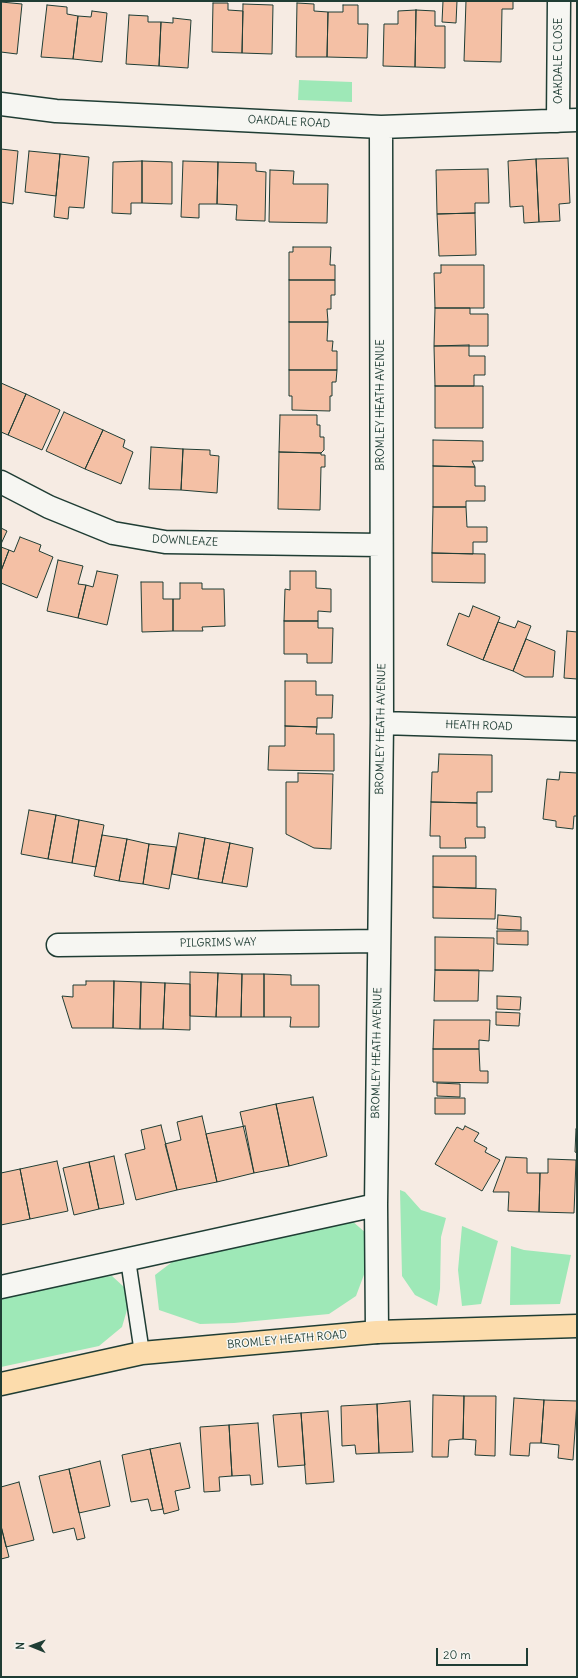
<!DOCTYPE html>
<html>
<head>
<meta charset="utf-8">
<style>
	body { margin:0 }
	#map { position:relative; width:578px; height:1678px; overflow:hidden; background:#f6ebe3; font-family:Delius,sans-serif }
	canvas { display:block }
	.frame { position:absolute; inset:0; border:2px solid #1f3d34; pointer-events:none }
	.north { position:absolute; left:12px; top:1626px; width:40px; height:40px; -webkit-text-stroke:3px #f6f6f2; paint-order:stroke; rotate:271deg; font-size:11px; font-weight:700; line-height:16px; text-align:center; color:#1f3d34 }
	.north::after { content:''; display:block; margin:auto; width:14px; height:18px; background:#1f3d34; clip-path:polygon(50% 0,100% 100%,50% 72%,0 100%) }
	.scale { position:absolute; left:436px; top:1648px; width:92px; height:18px; box-sizing:border-box; border:2px solid #1f3d34; border-top:0; padding-left:5px; font-size:12px; line-height:14px; white-space:nowrap; color:#1f3d34; -webkit-text-stroke:3px #f6f6f2; paint-order:stroke }
</style>
</head>
<body>
<div id="map">
<canvas width="578" height="1678"></canvas>
<div class="frame"></div>
<div class="north">N</div>
<div class="scale">20 m</div>
</div>
<script>
const ctx = document.querySelector('canvas').getContext('2d');
ctx.lineJoin = 'round';
function fillPath(path, color) {
  ctx.fillStyle = color;
  ctx.fill(path, 'evenodd');
}
function shape(rows) {
  const path = new Path2D();
  for (const r of rows) {
    path.moveTo(r[0], r[1]);
    for (let i = 2; i < r.length; i += 2) path.lineTo(r[i], r[i + 1]);
  }
  return path;
}
function trace(path, color, width, dash) {
  ctx.strokeStyle = color;
  ctx.lineWidth = width;
  ctx.lineCap = dash ? 'butt' : 'round';
  ctx.setLineDash(dash || []);
  ctx.stroke(path);
}
function write(font, color, halo, rows, align = 'center') {
  ctx.font = font + ' Delius,sans-serif';
  ctx.lineWidth = 3;
  ctx.setLineDash([]);
  ctx.textBaseline = 'middle';
  ctx.strokeStyle = halo;
  ctx.fillStyle = color;
  for (const [text, x, y, turn = 0] of rows) {
    ctx.save();
    ctx.translate(x, y);
    ctx.rotate((+turn || 0) * Math.PI / 180);
    ctx.textAlign = isNaN(turn) ? turn : align;
    if (halo) ctx.strokeText(text, 0, 0);
    ctx.fillText(text, 0, 0);
    ctx.restore();
  }
}
fillPath(shape([
	[299,80,352,82,352,102,298,100],
	[400,1190,405,1192,421,1210,446,1218,441,1237,440,1289,437,1306,415,1295,402,1276],
	[351,1220,367,1234,368,1264,356,1296,329,1314,234,1323,200,1324,159,1310,155,1275,180,1256],
	[462,1226,498,1241,481,1304,462,1306,458,1270],
	[511,1246,524,1250,571,1255,560,1304,510,1305],
	[112,1276,124,1287,129,1303,122,1327,99,1346,1,1367,1,1299,92,1278]
]), '#9ee8b7');
const building = shape([
	[443,1,457,1,456,23,442,22,443,1],
	[466,1,513,1,513,9,502,9,501,62,464,61,466,1],
	[1,2,22,4,17,54,1,52,1,2],
	[213,3,228,3,228,10,243,11,242,53,212,52,213,3],
	[297,3,314,4,314,11,328,12,327,57,296,57,297,3],
	[243,4,273,5,272,54,242,53,243,4],
	[47,5,67,7,67,14,78,16,73,59,41,57,47,5],
	[343,5,358,5,358,24,368,24,367,58,327,57,328,12,343,12,343,5],
	[416,10,415,67,383,66,384,24,398,24,398,11,416,10],
	[416,10,435,11,435,26,445,26,445,68,415,67,416,10],
	[92,11,107,13,102,62,73,59,78,16,91,17,92,11],
	[129,15,148,16,148,22,161,22,159,66,126,64,129,15],
	[173,18,191,20,188,68,159,66,161,22,173,23,173,18],
	[1,149,18,151,13,204,1,202,1,149],
	[29,151,60,154,56,196,25,192,29,151],
	[60,154,89,157,84,208,69,207,68,219,54,217,60,154],
	[568,158,570,203,559,204,560,221,539,222,536,159,568,158],
	[536,159,539,222,524,223,523,206,510,207,508,161,536,159],
	[142,161,142,203,131,203,131,214,112,213,113,162,142,161],
	[142,161,172,162,172,204,142,203,142,161],
	[183,161,218,162,217,204,199,204,199,218,181,217,183,161],
	[218,162,256,163,256,171,266,172,265,221,236,220,237,205,217,204,218,162],
	[488,169,489,203,475,203,475,213,437,214,436,170,488,169],
	[270,170,294,171,293,184,328,184,327,223,269,222,270,170],
	[475,213,476,255,439,256,437,214,475,213],
	[293,247,331,247,330,265,335,265,335,280,289,280,289,252,293,252,293,247],
	[441,265,484,265,484,308,435,308,434,273,441,273,441,265],
	[289,280,335,280,335,295,331,295,331,309,327,309,328,322,289,322,289,280],
	[435,308,470,308,470,314,488,314,488,346,434,346,435,308],
	[289,322,328,322,327,341,333,341,332,351,337,351,337,370,289,370,289,322],
	[469,345,469,356,485,356,485,375,474,375,474,386,435,386,434,346,469,345],
	[289,370,337,370,336,382,332,382,332,396,330,396,330,411,292,410,292,396,289,396,289,370],
	[1,383,26,394,8,435,1,432,1,383],
	[435,386,483,386,483,428,435,428,435,386],
	[26,394,60,410,42,450,8,435,26,394],
	[64,412,103,430,85,469,46,451,64,412],
	[280,415,317,415,317,425,320,425,320,437,324,437,324,450,321,453,279,452,280,415],
	[103,430,125,440,123,447,133,452,121,484,85,469,103,430],
	[433,440,483,441,483,461,472,461,475,467,433,466,433,440],
	[151,447,183,449,181,490,149,489,151,447],
	[183,449,210,450,210,455,219,456,217,493,181,490,183,449],
	[279,452,321,453,321,455,325,455,325,467,321,467,320,510,278,509,279,452],
	[433,466,475,467,475,486,485,486,485,501,466,501,466,507,433,507,433,466],
	[433,507,466,507,467,527,487,527,487,542,473,542,473,554,432,553,433,507],
	[1,528,7,531,1,544,1,528],
	[20,537,41,545,39,551,53,557,37,598,1,583,1,571,9,550,14,552,20,537],
	[1,547,9,550,1,571,1,547],
	[432,553,485,554,485,583,432,582,432,553],
	[58,560,83,566,78,584,86,585,78,618,47,611,58,560],
	[97,571,118,575,107,625,78,618,86,585,93,587,97,571],
	[290,571,316,571,316,588,331,589,331,612,318,611,318,621,284,621,285,589,290,590,290,571],
	[141,582,163,582,163,599,173,599,173,631,142,632,141,582],
	[180,583,202,583,202,589,224,589,225,626,202,627,203,631,173,631,173,599,180,599,180,583],
	[473,606,500,617,483,660,447,645,459,613,469,617,473,606],
	[284,621,318,621,318,628,333,628,332,663,307,663,307,654,284,654,284,621],
	[518,621,531,626,513,671,483,660,498,622,515,628,518,621],
	[567,631,577,632,577,679,564,678,567,631],
	[526,639,555,651,553,677,525,677,513,671,526,639],
	[285,681,316,681,316,695,333,695,332,718,317,718,317,727,285,726,285,681],
	[285,726,317,727,316,734,334,734,334,771,268,770,269,746,285,746,285,726],
	[439,754,492,755,492,792,477,792,477,803,431,802,432,772,438,772,439,754],
	[560,772,577,773,577,816,574,816,573,829,556,827,556,821,543,819,547,779,559,780,560,772],
	[298,773,333,774,331,849,314,848,286,834,286,782,298,782,298,773],
	[431,802,477,803,477,827,485,827,485,838,465,838,466,848,440,848,440,836,430,836,431,802],
	[29,810,56,815,48,859,21,854,29,810],
	[56,815,79,820,72,863,48,859,56,815],
	[79,820,104,825,96,867,72,863,79,820],
	[179,833,205,838,198,879,172,874,179,833],
	[102,835,127,839,119,881,94,876,102,835],
	[205,838,230,843,222,883,198,879,205,838],
	[127,839,149,844,143,884,119,881,127,839],
	[230,843,253,848,247,887,222,883,230,843],
	[149,844,176,847,169,889,143,884,149,844],
	[433,856,476,856,476,888,433,887,433,856],
	[433,887,496,889,495,919,433,918,433,887],
	[498,915,521,917,521,930,497,929,498,915],
	[497,931,528,931,528,945,497,944,497,931],
	[435,937,494,938,493,971,435,970,435,937],
	[435,970,479,970,478,1001,434,1001,435,970],
	[190,972,218,973,216,1017,190,1016,190,972],
	[218,973,242,974,241,1017,216,1017,218,973],
	[242,974,264,974,264,1017,241,1017,242,974],
	[264,974,291,975,291,985,319,985,319,1027,290,1027,291,1017,264,1017,264,974],
	[86,981,114,981,113,1028,72,1028,62,996,73,997,73,985,86,985,86,981],
	[114,981,141,982,140,1029,113,1028,114,981],
	[141,982,165,983,163,1029,140,1029,141,982],
	[165,983,190,984,190,1030,163,1029,165,983],
	[497,996,521,997,520,1010,497,1009,497,996],
	[496,1012,520,1013,519,1026,496,1025,496,1012],
	[434,1020,490,1020,489,1041,479,1040,479,1049,433,1049,434,1020],
	[433,1049,479,1049,480,1071,488,1071,488,1083,433,1082,433,1049],
	[437,1083,460,1084,460,1097,437,1096,437,1083],
	[313,1097,327,1156,289,1166,276,1104,313,1097],
	[435,1098,465,1098,465,1114,435,1114,435,1098],
	[276,1104,289,1166,254,1173,240,1112,276,1104],
	[202,1116,217,1182,177,1190,165,1144,181,1140,177,1122,202,1116],
	[161,1125,177,1190,136,1200,125,1154,145,1149,141,1130,161,1125],
	[245,1126,254,1173,217,1182,206,1134,245,1126],
	[465,1126,479,1133,474,1141,487,1148,485,1152,500,1160,482,1191,435,1164,457,1127,463,1130,465,1126],
	[576,1129,577,1129,577,1153,575,1152,576,1129],
	[114,1156,124,1204,99,1209,89,1162,114,1156],
	[506,1157,527,1158,527,1173,540,1173,539,1212,508,1211,509,1192,493,1192,506,1157],
	[548,1159,576,1160,574,1213,539,1212,540,1173,548,1173,548,1159],
	[57,1161,68,1211,30,1219,20,1169,57,1161],
	[89,1162,99,1209,74,1215,63,1168,89,1162],
	[20,1169,30,1219,1,1225,1,1173,20,1169],
	[433,1395,464,1396,463,1439,449,1440,448,1457,432,1457,433,1395],
	[464,1396,496,1396,495,1456,475,1455,476,1440,463,1439,464,1396],
	[514,1398,544,1400,541,1443,530,1443,529,1456,510,1455,514,1398],
	[544,1400,577,1401,573,1460,558,1458,559,1445,541,1443,544,1400],
	[410,1401,413,1452,379,1453,377,1404,410,1401],
	[377,1404,379,1453,356,1454,355,1445,342,1446,341,1406,377,1404],
	[328,1411,334,1482,306,1484,301,1413,328,1411],
	[301,1413,305,1465,278,1467,273,1415,301,1413],
	[258,1423,263,1484,251,1485,250,1475,232,1476,229,1425,258,1423],
	[229,1425,232,1476,219,1477,220,1491,204,1492,200,1427,229,1425],
	[180,1443,190,1488,175,1491,179,1510,164,1514,150,1449,180,1443],
	[150,1449,163,1509,151,1511,148,1499,131,1502,122,1455,150,1449],
	[100,1461,110,1506,79,1513,69,1469,100,1461],
	[69,1469,85,1538,77,1540,74,1528,53,1533,39,1476,69,1469],
	[19,1482,34,1540,6,1547,1,1526,1,1487,19,1482],
	[1,1526,9,1557,1,1559,1,1526]
]);
fillPath(building, '#f4c0a5');
trace(building, '#1f3d34', 1);
const service = shape([
	[128,1260,142,1353]
]);
const minor = shape([
	[1,104,56,111,381,127,577,120],
	[558,121,559,1],
	[1,482,49,507,113,533,165,542,381,545],
	[382,723,577,729],
	[58,945,378,941],
	[1,1287,376,1205],
	[377,1332,376,1205,382,723,381,127]
]);
const primary = shape([
	[1,1384,142,1353,377,1332,577,1326]
]);
trace(service, '#1f3d34', 17);
trace(minor, '#1f3d34', 25);
trace(primary, '#1f3d34', 25);
trace(service, '#f6f6f2', 14);
trace(minor, '#f6f6f2', 22);
trace(primary, '#fcdcac', 22);
write('11px', '#1f3d34', '#f6f6f2', [
	["OAKDALE CLOSE",559,61,-90],
	["OAKDALE ROAD",289,122,3],
	["BROMLEY HEATH AVENUE",381,405,-90],
	["DOWNLEAZE",185,541,3],
	["HEATH ROAD",479,726,2],
	["BROMLEY HEATH AVENUE",381,729,-89],
	["PILGRIMS WAY",218,943,-1],
	["BROMLEY HEATH AVENUE",377,1053,-89],
	["BROMLEY HEATH ROAD",287,1340,-5]
]);
</script>
</body>
</html>
